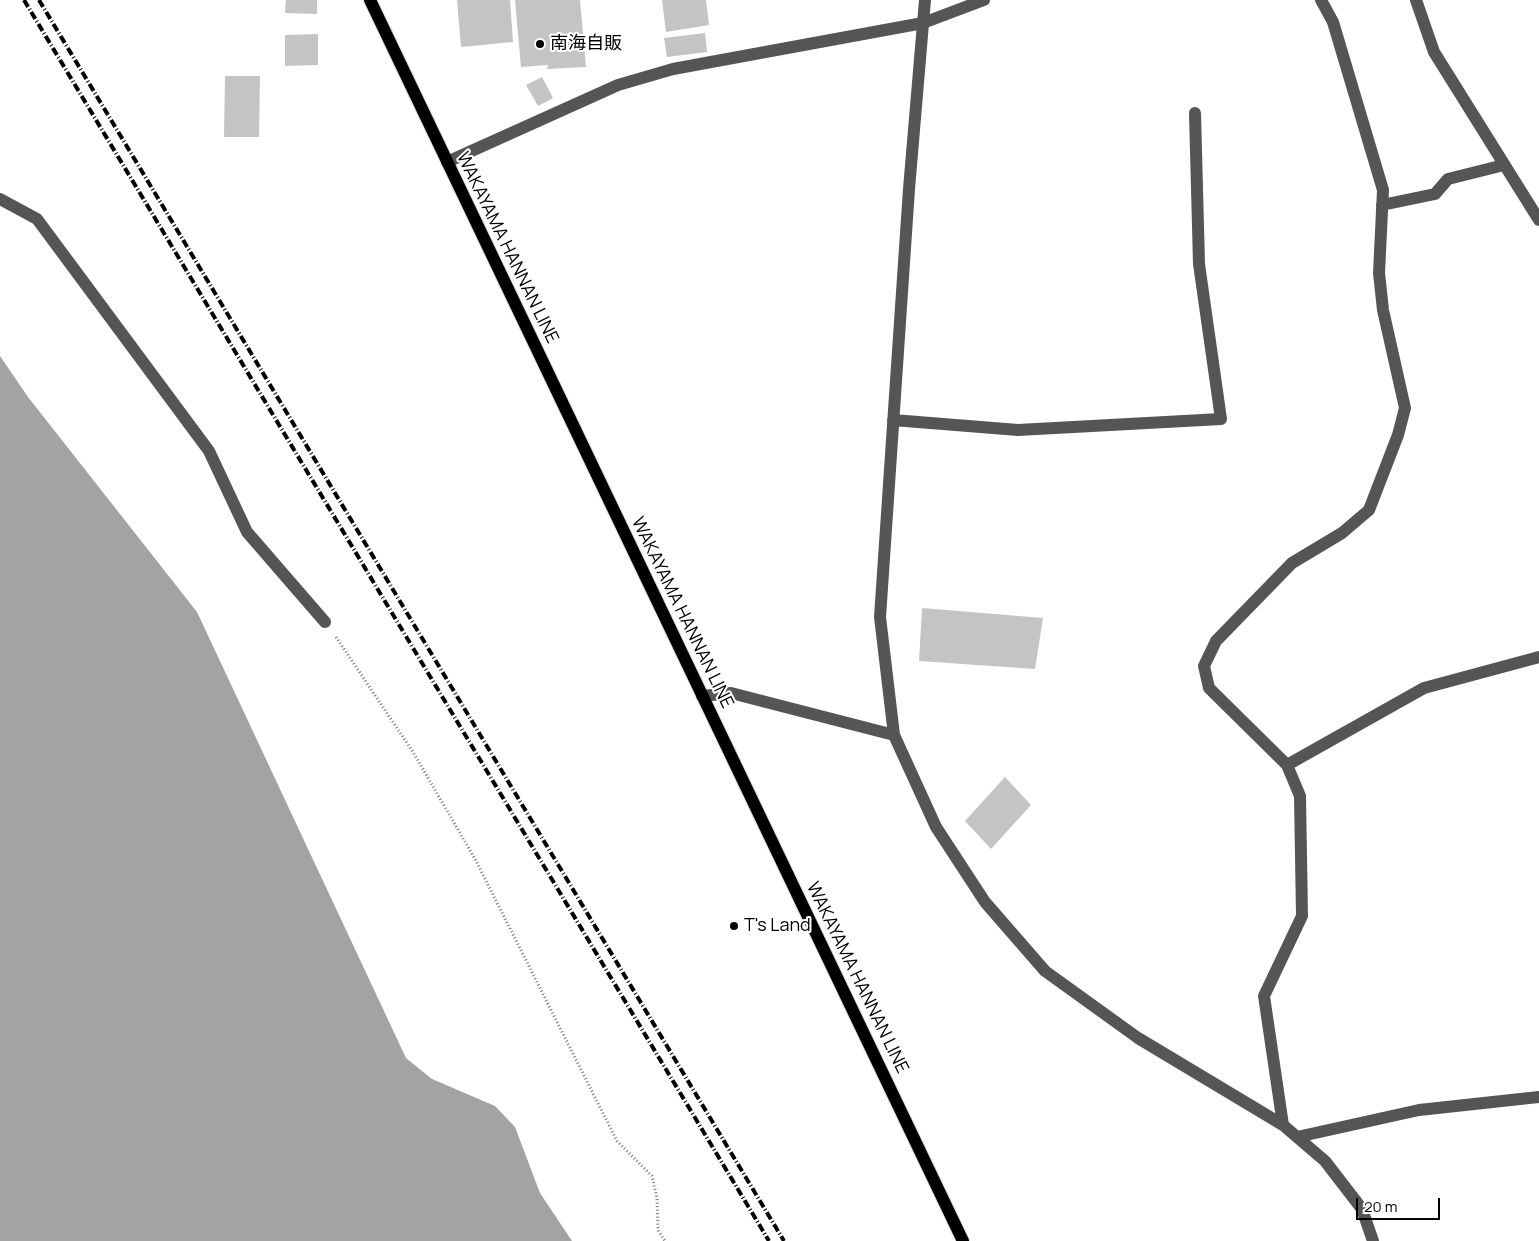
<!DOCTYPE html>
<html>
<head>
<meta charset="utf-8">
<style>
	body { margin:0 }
	#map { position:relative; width:1539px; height:1241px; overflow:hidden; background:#fff; font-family:Manrope,sans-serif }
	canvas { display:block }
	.scale { position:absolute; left:1356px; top:1198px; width:84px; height:22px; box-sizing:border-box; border:2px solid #000; border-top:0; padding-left:6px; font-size:15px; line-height:18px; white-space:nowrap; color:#000; -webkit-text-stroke:4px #fff; paint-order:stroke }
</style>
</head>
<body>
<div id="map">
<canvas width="1539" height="1241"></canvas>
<div class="scale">20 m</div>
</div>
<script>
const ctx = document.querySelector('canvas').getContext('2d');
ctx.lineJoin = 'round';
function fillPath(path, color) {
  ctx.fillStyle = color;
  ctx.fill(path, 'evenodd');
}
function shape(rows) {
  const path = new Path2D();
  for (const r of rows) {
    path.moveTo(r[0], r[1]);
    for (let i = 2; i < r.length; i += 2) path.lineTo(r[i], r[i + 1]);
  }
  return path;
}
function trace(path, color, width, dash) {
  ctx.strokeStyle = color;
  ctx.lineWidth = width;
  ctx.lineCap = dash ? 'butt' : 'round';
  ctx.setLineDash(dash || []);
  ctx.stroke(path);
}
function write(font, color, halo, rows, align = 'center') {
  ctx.font = font + ' Manrope,"Noto Sans JP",sans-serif';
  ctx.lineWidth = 4;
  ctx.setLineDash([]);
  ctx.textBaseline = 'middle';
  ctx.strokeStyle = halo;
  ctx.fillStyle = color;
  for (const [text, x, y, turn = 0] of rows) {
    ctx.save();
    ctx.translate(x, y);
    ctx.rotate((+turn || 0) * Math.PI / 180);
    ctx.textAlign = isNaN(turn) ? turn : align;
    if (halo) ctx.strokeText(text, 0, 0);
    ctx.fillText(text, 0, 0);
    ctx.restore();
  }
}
fillPath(shape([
	[0,356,28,397,197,612,406,1058,432,1079,495,1106,515,1127,540,1193,572,1241,0,1241]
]), '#a3a3a3');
fillPath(shape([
	[286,0,317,0,317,14,285,13],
	[457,0,510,0,513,42,461,47],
	[515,0,580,0,586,67,547,69,548,65,521,67],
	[662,0,706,0,709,25,666,32],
	[705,33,707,52,667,57,664,38],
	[318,34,318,65,285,66,285,35],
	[225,76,260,76,259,137,224,137],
	[542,77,553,98,538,106,526,85],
	[922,608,1043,618,1035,669,919,661],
	[1005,777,1031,805,991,849,965,821]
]), '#c4c4c4');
const major = shape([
	[370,0,963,1241]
]);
trace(major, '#dbdbdb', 14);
trace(shape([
	[336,637,413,752,475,859,617,1141,652,1176,657,1198,658,1230,665,1241]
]), '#777', 3, [1, 2.5]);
trace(shape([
	[1416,0,1434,52,1539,220],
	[447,162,618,85,673,69,923,23,984,0],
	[0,199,37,219,209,451,247,532,325,622],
	[1382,205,1435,194,1448,179,1504,165],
	[893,420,1018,430,1221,419,1199,264,1195,113],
	[702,696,731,693,894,735,880,617,909,189,925,0],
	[894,735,936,827,985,902,1045,971,1138,1038,1283,1125,1325,1161,1362,1209,1373,1241],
	[1287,765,1424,688,1539,657],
	[1283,1125,1264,996,1302,916,1300,796,1287,765,1209,688,1204,666,1216,641,1292,563,1342,533,1369,510,1398,435,1405,408,1383,310,1379,273,1383,190,1333,22,1321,0],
	[1297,1137,1419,1110,1539,1097]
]), '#555', 12);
trace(major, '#000', 12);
trace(shape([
	[24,0,769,1241],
	[39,0,784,1241]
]), '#000', 4, [8, 2.5, 1, 2.5]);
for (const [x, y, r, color] of [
	[540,44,5,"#000"],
	[734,926,5,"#000"]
]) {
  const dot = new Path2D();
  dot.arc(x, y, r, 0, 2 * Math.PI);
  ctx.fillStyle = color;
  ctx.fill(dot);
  trace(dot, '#fff', 2);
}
write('18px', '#000', '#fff', [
	["南海自販",550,44],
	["T's Land",744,926]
], 'left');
write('18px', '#000', '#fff', [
	["WAKAYAMA HANNAN LINE",507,248,64],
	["WAKAYAMA HANNAN LINE",682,613,64],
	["WAKAYAMA HANNAN LINE",857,978,64]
]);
</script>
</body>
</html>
